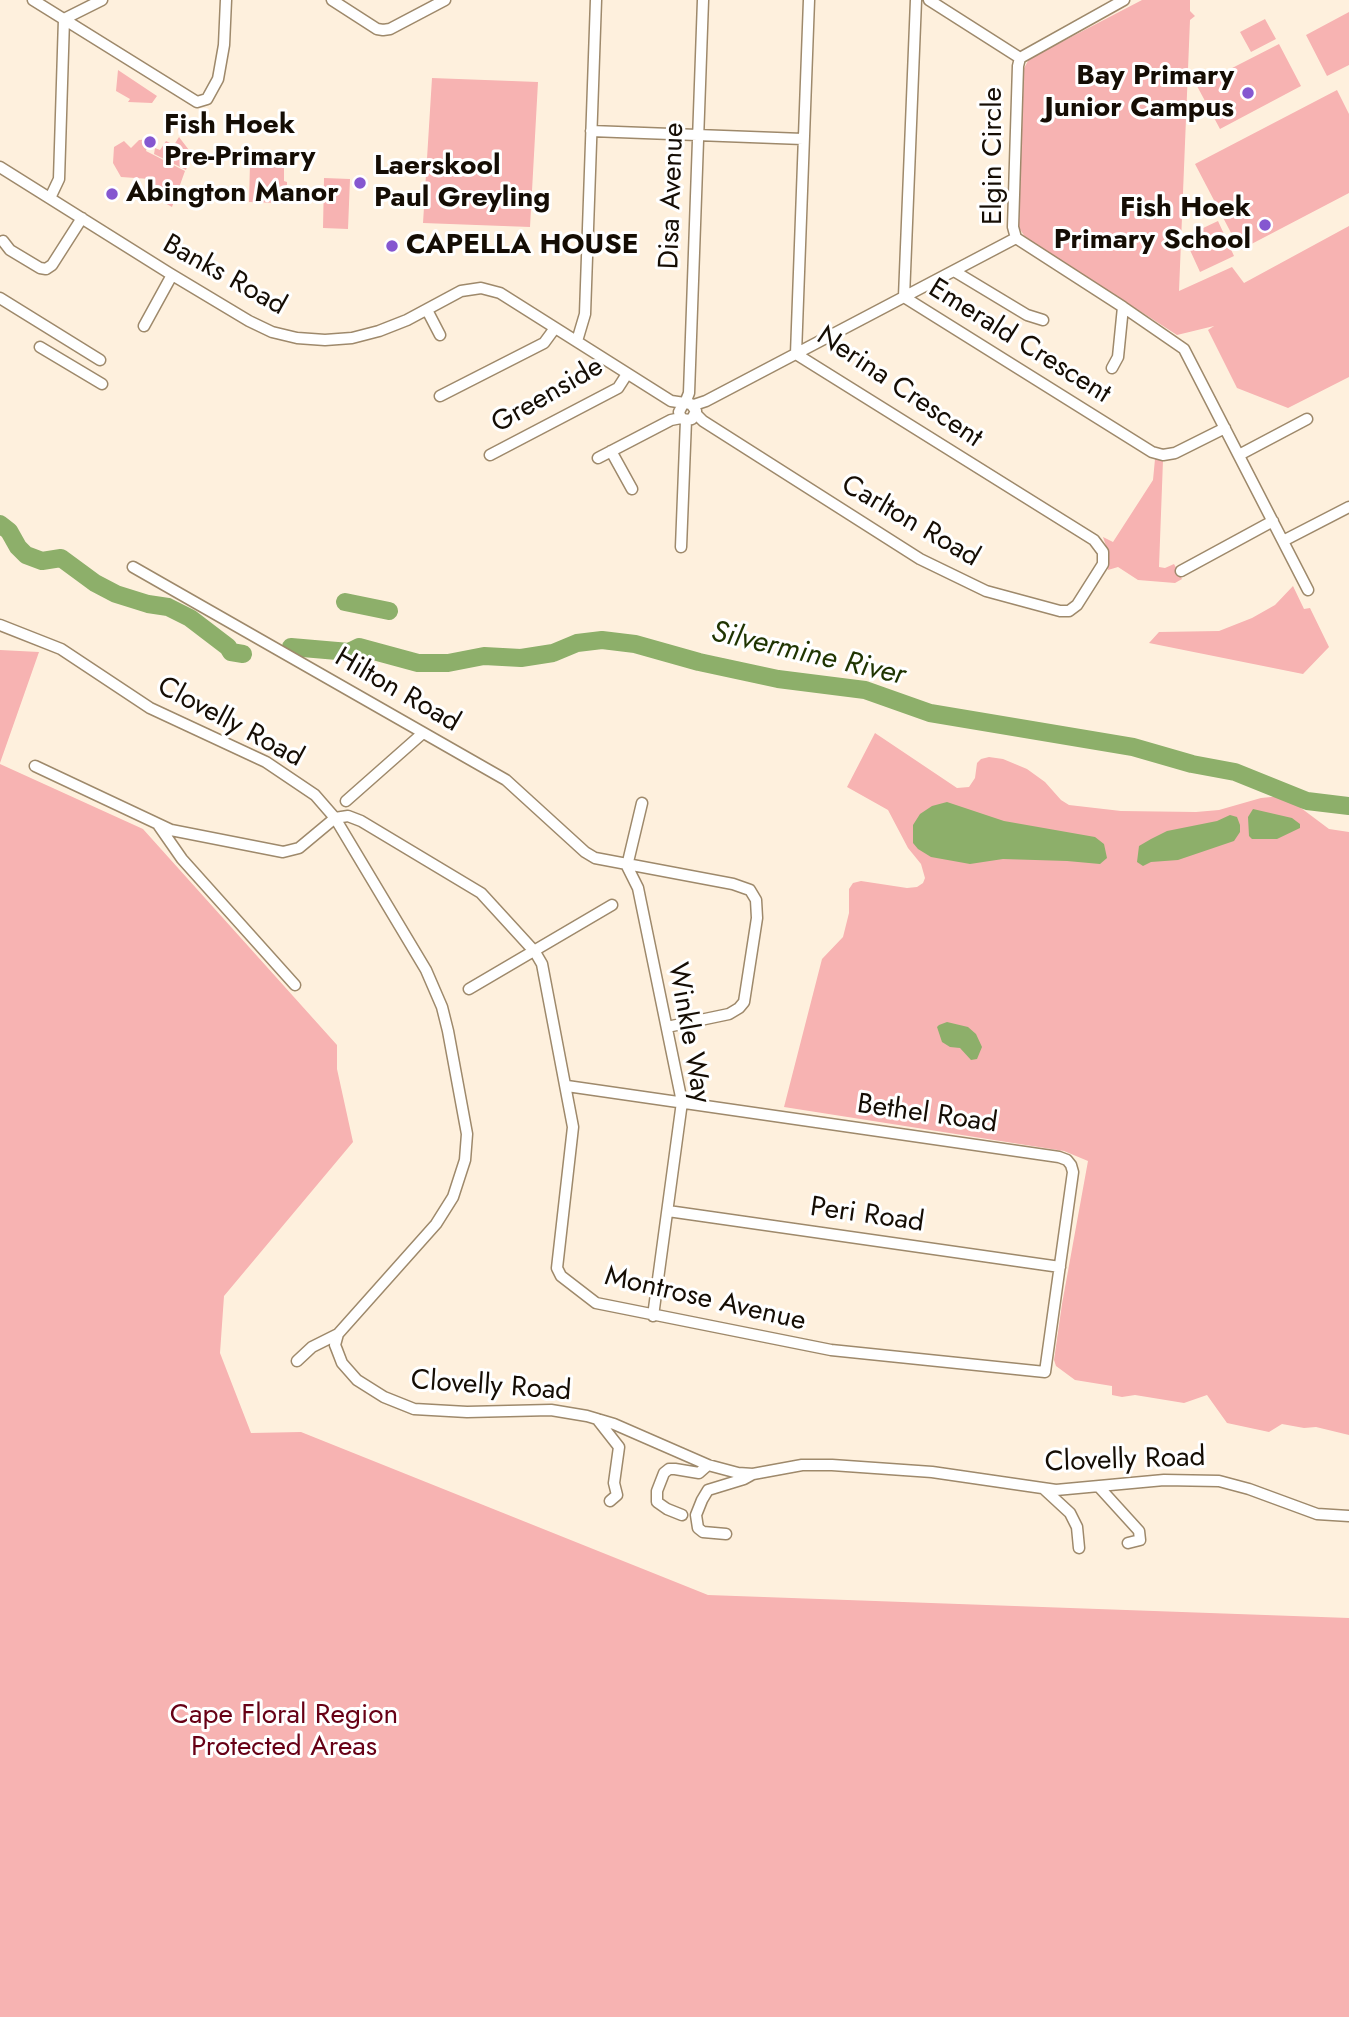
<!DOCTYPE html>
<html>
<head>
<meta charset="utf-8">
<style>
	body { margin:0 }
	canvas { display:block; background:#fef0dd }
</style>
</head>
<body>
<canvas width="1349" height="2017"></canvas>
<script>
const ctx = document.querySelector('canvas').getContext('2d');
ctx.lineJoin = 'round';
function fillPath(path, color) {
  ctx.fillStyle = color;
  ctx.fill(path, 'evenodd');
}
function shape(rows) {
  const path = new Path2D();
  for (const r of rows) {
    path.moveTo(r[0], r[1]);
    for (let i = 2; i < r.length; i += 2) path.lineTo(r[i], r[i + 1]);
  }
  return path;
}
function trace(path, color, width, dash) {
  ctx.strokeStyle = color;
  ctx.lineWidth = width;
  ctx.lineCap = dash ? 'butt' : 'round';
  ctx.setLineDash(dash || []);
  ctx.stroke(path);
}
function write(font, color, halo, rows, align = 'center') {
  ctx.font = font + ' Jost,sans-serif';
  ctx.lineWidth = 6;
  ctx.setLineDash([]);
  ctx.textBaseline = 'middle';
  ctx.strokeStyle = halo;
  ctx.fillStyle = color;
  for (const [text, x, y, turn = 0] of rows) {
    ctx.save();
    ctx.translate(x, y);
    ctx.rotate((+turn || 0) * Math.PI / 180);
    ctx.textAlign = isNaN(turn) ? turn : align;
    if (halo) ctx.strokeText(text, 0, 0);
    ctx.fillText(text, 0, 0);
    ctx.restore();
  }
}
fillPath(shape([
	[1142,0,1190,0,1190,11,1195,16,1190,20,1179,291,1232,267,1244,283,1349,226,1349,377,1288,408,1237,388,1208,330,1214,326,1177,335,1025,237,1019,228,1023,70,1029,59],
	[1349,12,1349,65,1327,76,1306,35],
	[1265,19,1276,39,1251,52,1240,32],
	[1279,44,1301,86,1220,129,1197,86],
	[118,70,157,96,152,103,128,102,130,99,116,91],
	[432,78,538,82,530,227,423,223],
	[1337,90,1349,114,1349,193,1240,250,1195,164],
	[179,137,192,154,186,170,154,154,155,148,160,150,166,141,174,145],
	[150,139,146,151,185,171,172,207,149,194,154,183,150,179,121,177,113,163,114,147,124,141,131,148,139,140],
	[250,163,284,164,284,181,287,182,287,188,305,189,305,204,249,202],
	[324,178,350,179,348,229,323,228],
	[1218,221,1234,256,1200,272,1184,237],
	[1155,459,1163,460,1159,567,1165,568,1174,564,1182,579,1175,583,1138,580,1118,567,1108,570,1109,555,1103,537,1113,542,1153,480],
	[1293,586,1304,609,1310,608,1329,647,1303,674,1149,643,1159,632,1219,631,1252,618,1275,605],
	[0,650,39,652,0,763],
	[875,733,957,788,969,787,975,778,977,763,981,759,989,757,1003,759,1027,769,1045,782,1061,800,1069,805,1121,811,1196,812,1219,810,1261,798,1281,796,1289,799,1329,829,1349,832,1349,1435,1316,1427,1304,1428,1282,1424,1269,1432,1227,1423,1207,1395,1184,1403,1135,1395,1122,1397,1112,1395,1112,1386,1075,1380,1056,1366,1054,1360,1062,1304,1088,1161,1064,1151,784,1107,822,959,843,937,849,913,849,889,853,883,861,881,907,888,917,887,923,883,925,878,921,864,908,848,888,810,847,787],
	[0,764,143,829,337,1045,337,1069,353,1142,224,1296,220,1353,251,1433,301,1432,708,1595,1349,1618,1349,2017,0,2017]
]), '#f7b3b2');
fillPath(shape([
	[947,802,1004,821,1095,837,1104,844,1107,858,1100,864,1067,861,1003,859,970,864,931,857,918,849,913,843,913,825,920,814,932,806],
	[1253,809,1292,818,1300,824,1300,828,1277,839,1252,839,1249,836,1248,817],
	[1230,815,1237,817,1240,825,1240,832,1234,841,1178,860,1151,862,1143,866,1137,862,1139,846,1151,839,1167,831,1217,821],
	[947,1022,968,1027,976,1034,982,1047,977,1059,971,1060,960,1048,950,1047,942,1042,937,1027,939,1025]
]), '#8daf6a');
trace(shape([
	[0,524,9,531,18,547,26,555,42,561,61,558,95,583,116,594,148,604,168,607,190,618,228,647,231,652,243,654],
	[345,602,389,611],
	[291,647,349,652,359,647,418,663,448,663,484,656,521,658,553,653,577,643,602,640,635,644,699,662,778,679,865,690,930,713,1133,747,1192,764,1235,772,1307,801,1349,806]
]), '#8daf6a', 18);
const street = shape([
	[33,0,197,102,207,99,218,79,224,45,226,0],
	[332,0,377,29,383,30,390,29,445,0],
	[916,0,904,297,1152,452,1163,455,1175,453,1225,428],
	[929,0,1020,58],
	[1124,0,1020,58,1018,66,1013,227,1016,238,1123,307,1184,349,1308,590],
	[64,19,102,0],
	[591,131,803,139],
	[0,167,169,273,249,321,272,332,297,338,325,340,352,338,379,331,407,320,461,291,481,288,500,293,671,401,691,404,696,411,692,419,686,420,681,418,679,412,683,404],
	[50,198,59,179,64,19],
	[3,241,10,250,40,268,46,269,52,265,82,218],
	[954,271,1027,315,1043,320],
	[0,298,100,360],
	[427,310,440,335],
	[144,326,172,275],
	[577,341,585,314,596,0],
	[40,347,102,384],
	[1112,368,1118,357,1123,307],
	[440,396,544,343,555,328],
	[685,403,689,393,703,0],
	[694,405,706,401,1016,238],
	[696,414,703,421,920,559,986,591,1060,611,1069,611,1077,605,1103,564,1103,552,1094,540,796,354,809,0],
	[611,451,632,489],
	[490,455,618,388,627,374],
	[1239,455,1307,419],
	[598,458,671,420,681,418],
	[1283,541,1349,507],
	[681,547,686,420],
	[133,567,506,780,585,852,595,858,733,884,750,890,756,900,757,918,744,1002,739,1008,729,1014,667,1027],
	[1181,571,1273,521],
	[0,625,61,649,150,708,266,762,315,795,335,818,426,970,442,1007,448,1031,467,1134,465,1160,453,1197,436,1224,338,1334,335,1345,337,1350,342,1363,357,1380,384,1397,414,1409,467,1412,551,1410,587,1416,614,1424,708,1465,738,1473,753,1474,802,1465,832,1465,932,1472,1056,1490,1164,1480,1219,1481,1249,1489,1317,1514,1349,1516],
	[35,766,171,830,283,852,299,848,335,818,348,816,361,821,481,893,535,952,542,964,573,1127,557,1268,561,1276,596,1303,831,1350,1045,1372,1073,1172,1071,1165,1067,1160,1059,1157,567,1086],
	[346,801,423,733],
	[642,803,627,866,638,888,682,1102,653,1316],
	[159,826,182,859,295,985],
	[469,989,612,905],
	[668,1211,1060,1267],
	[297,1361,312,1347,338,1334],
	[597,1419,619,1447,614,1483,617,1495,610,1501],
	[1099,1487,1139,1531,1140,1540,1128,1543],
	[1044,1489,1070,1513,1077,1527,1079,1548],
	[682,1515,667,1509,657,1502,657,1491,664,1473,669,1469,675,1469,699,1473,708,1465],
	[726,1534,703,1532,698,1528,696,1515,702,1500,708,1490,744,1479,753,1474]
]);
trace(street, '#9e896b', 13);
trace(street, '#fff', 10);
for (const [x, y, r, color] of [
	[1248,93,7,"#8557d0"],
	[150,142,7,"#8557d0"],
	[360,183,7,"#8557d0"],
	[112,194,7,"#8557d0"],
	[1265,225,7,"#8557d0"],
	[392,246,7,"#8557d0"]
]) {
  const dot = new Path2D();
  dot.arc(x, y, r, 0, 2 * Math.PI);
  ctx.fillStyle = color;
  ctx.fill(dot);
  trace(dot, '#fff', 2.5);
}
write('bold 28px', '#150d04', '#fff', [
	["Bay Primary",1234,77,"right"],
	["Junior Campus",1234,109,"right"],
	["Fish Hoek",164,126],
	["Pre-Primary",164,158],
	["Laerskool",374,167],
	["Paul Greyling",374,199],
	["Abington Manor",126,194],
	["Fish Hoek",1251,209,"right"],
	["Primary School",1251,241,"right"],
	["CAPELLA HOUSE",406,246]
], 'left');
write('28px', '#150d04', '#fff', [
	["Elgin Circle",994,156,-90],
	["Disa Avenue",673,196,-88],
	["Banks Road",224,276,29],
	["Emerald Crescent",1019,342,32],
	["Nerina Crescent",899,388,34],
	["Greenside",548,396,-30],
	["Carlton Road",910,522,30],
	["Hilton Road",397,691,30],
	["Clovelly Road",230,723,28],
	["Winkle Way",688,1033,80],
	["Bethel Road",927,1115,8],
	["Peri Road",867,1216,8],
	["Montrose Avenue",705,1300,13],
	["Clovelly Road",491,1387,4],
	["Clovelly Road",1125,1461,-2]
]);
write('28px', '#670015', '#fff', [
	["Cape Floral Region",284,1716],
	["Protected Areas",284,1748]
]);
write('italic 30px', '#1f3401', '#fff', [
	["Silvermine River",808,655,13]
]);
</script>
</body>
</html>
